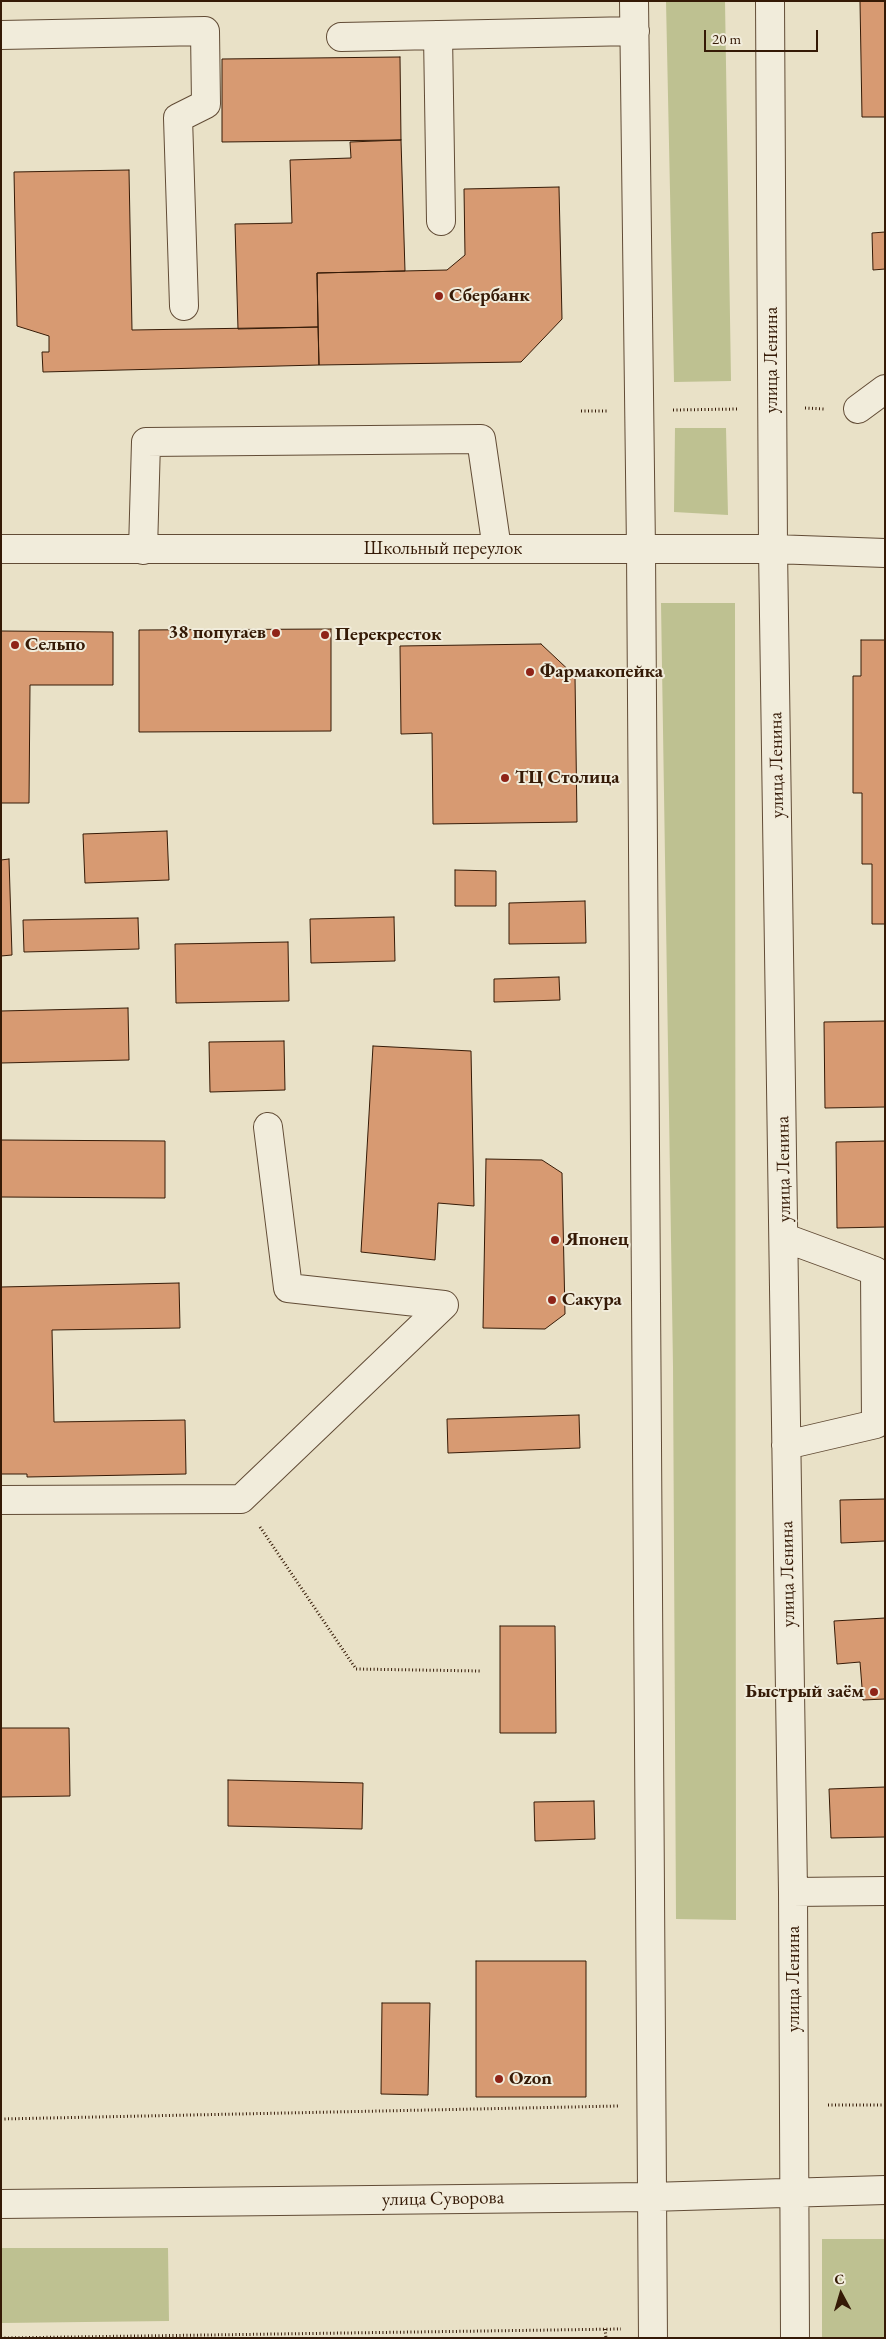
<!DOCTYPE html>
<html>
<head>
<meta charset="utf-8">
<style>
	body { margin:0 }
	#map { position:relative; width:886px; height:2339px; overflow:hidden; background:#e9e1c7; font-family:"EB Garamond",serif }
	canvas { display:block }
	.frame { position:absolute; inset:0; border:2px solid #351a06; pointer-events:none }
	.north { position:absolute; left:816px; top:2269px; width:50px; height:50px; -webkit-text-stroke:4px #f1ecdb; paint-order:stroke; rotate:354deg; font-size:14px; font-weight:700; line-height:20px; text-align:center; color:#351a06 }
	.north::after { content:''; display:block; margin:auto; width:18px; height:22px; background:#351a06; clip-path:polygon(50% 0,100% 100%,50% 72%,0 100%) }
	.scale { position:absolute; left:704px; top:30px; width:114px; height:22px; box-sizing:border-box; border:2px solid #351a06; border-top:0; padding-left:6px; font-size:15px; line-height:18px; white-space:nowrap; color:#351a06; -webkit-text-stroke:4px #f1ecdb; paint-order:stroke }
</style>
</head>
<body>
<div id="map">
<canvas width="886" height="2339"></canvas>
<div class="frame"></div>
<div class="north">С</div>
<div class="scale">20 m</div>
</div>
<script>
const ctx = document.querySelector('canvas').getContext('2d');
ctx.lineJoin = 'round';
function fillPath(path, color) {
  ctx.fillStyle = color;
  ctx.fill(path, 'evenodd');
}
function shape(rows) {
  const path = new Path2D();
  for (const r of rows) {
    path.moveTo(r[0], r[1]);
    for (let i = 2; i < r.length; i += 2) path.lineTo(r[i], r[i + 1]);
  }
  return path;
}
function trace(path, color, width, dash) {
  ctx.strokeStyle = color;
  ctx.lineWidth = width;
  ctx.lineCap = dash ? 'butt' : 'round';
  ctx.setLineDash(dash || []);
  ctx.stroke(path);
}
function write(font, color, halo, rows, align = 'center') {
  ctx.font = font + ' "EB Garamond",serif';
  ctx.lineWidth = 4;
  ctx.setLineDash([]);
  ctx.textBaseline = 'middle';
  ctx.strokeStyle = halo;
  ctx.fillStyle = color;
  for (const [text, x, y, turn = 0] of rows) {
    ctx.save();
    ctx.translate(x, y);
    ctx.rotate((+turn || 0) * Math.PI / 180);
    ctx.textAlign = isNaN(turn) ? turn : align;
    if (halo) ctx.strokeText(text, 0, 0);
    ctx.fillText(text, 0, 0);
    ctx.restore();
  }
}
fillPath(shape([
	[666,1,725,1,731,381,674,382],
	[675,428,726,428,728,515,674,512],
	[661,603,735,603,736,1920,676,1919,673,1366],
	[822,2239,885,2239,885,2338,822,2338],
	[1,2248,168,2248,169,2321,1,2323]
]), '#bec191');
const building = shape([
	[860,1,885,1,885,117,862,117,860,1],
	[400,57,401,140,222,142,222,59,400,57],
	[401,140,405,271,317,273,318,327,238,329,235,224,292,223,290,160,351,158,350,142,401,140],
	[129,170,132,330,318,327,319,365,43,372,42,352,49,352,49,336,17,326,14,172,129,170],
	[559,187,562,319,521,362,319,365,317,273,447,270,465,255,464,189,559,187],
	[885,232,885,269,873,270,872,233,885,232],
	[331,629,331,731,139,732,139,630,331,629],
	[1,631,113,632,113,685,30,685,29,803,1,803,1,631],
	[861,640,885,640,885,924,872,924,872,864,862,864,862,793,853,793,853,676,861,676,861,640],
	[541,644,575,676,577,822,433,824,432,733,401,734,400,646,541,644],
	[167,831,169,880,85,883,83,834,167,831],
	[9,859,12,955,1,956,1,860,9,859],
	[455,870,496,871,496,906,455,906,455,870],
	[585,901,586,943,509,944,509,903,585,901],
	[394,917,395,961,311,963,310,919,394,917],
	[138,918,139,949,24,952,23,920,138,918],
	[288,942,289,1001,176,1003,175,944,288,942],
	[559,977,560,1000,494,1002,494,979,559,977],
	[128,1008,129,1060,1,1063,1,1011,128,1008],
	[885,1021,885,1107,825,1108,824,1022,885,1021],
	[284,1041,285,1090,210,1092,209,1042,284,1041],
	[373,1046,471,1051,474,1206,438,1203,435,1260,361,1252,373,1046],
	[1,1140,165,1141,165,1198,1,1197,1,1140],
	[885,1141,885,1227,837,1228,836,1142,885,1141],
	[486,1159,542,1160,562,1173,565,1314,545,1329,483,1328,486,1159],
	[179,1283,180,1328,52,1330,54,1422,185,1420,186,1474,27,1477,27,1474,1,1474,1,1287,179,1283],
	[579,1415,580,1448,448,1453,447,1419,579,1415],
	[885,1499,885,1541,841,1543,840,1500,885,1499],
	[885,1618,885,1699,863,1700,860,1662,837,1664,834,1621,885,1618],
	[500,1626,555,1626,556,1733,500,1733,500,1626],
	[1,1728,69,1728,70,1796,1,1797,1,1728],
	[228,1780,363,1783,362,1829,228,1826,228,1780],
	[885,1787,885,1837,831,1838,829,1789,885,1787],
	[594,1801,595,1839,535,1841,534,1802,594,1801],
	[476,1961,586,1961,586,2097,476,2097,476,1961],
	[382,2003,430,2003,428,2095,381,2094,382,2003]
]);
fillPath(building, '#d79a72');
trace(building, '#351a06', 1);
const minor = shape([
	[634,1,641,550,653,2338],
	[770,1,773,549,793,1892,795,2338],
	[1,35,205,31,206,104,178,118,184,306],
	[438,35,441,221],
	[341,37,635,31],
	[858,409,885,389],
	[1,549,773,549,885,553],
	[143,550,146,442,481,439,497,549],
	[785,1238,875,1271,876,1424,786,1445],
	[1,1500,241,1499,444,1305,288,1288,268,1127],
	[793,1892,885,1891],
	[1,2204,650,2197,885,2190]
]);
trace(minor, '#624c36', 30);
trace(shape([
	[805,408,824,409],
	[673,410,739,409],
	[581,411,607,411],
	[260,1527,356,1669,480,1671],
	[828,2105,885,2105],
	[1,2119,618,2106],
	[605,2329,606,2338],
	[1,2338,621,2329]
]), '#351a06', 3, [1, 2.5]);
trace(minor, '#f1ecdb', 28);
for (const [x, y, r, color] of [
	[439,296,5,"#8f2418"],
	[276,633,5,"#8f2418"],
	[325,635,5,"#8f2418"],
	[15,645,5,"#8f2418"],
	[530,672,5,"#8f2418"],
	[505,778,5,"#8f2418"],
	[555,1240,5,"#8f2418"],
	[552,1300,5,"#8f2418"],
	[874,1692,5,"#8f2418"],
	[499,2079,5,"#8f2418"]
]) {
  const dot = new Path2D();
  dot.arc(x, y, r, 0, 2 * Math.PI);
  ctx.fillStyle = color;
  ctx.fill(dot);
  trace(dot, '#f1ecdb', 2);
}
write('bold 19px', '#351a06', '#f1ecdb', [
	["Сбербанк",449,296],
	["38 попугаев",266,633,"right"],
	["Перекресток",335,635],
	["Сельпо",25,645],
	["Фармакопейка",540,672],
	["ТЦ Столица",515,778],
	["Японец",565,1240],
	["Сакура",562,1300],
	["Быстрый заём",864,1692,"right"],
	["Ozon",509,2079]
], 'left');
write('19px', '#351a06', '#f1ecdb', [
	["улица Ленина",772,360,-90],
	["Школьный переулок",443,549],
	["улица Ленина",777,765,-91],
	["улица Ленина",784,1169,-91],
	["улица Ленина",788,1574,-91],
	["улица Ленина",794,1979,-90],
	["улица Суворова",443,2199,-1]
]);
</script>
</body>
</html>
